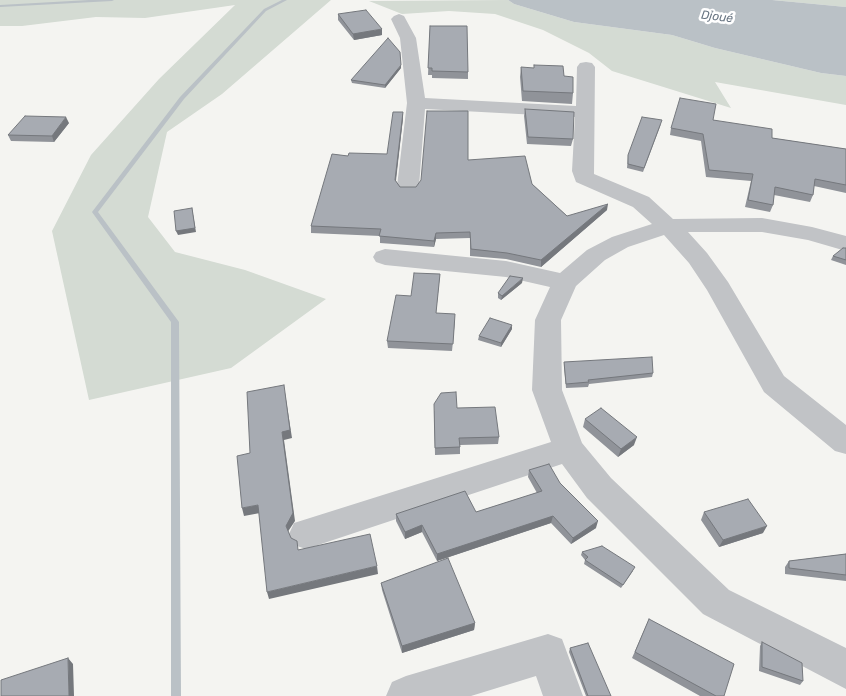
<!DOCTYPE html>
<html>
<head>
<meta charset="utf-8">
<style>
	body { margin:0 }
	canvas { display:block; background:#f4f4f1 }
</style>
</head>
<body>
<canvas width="846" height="696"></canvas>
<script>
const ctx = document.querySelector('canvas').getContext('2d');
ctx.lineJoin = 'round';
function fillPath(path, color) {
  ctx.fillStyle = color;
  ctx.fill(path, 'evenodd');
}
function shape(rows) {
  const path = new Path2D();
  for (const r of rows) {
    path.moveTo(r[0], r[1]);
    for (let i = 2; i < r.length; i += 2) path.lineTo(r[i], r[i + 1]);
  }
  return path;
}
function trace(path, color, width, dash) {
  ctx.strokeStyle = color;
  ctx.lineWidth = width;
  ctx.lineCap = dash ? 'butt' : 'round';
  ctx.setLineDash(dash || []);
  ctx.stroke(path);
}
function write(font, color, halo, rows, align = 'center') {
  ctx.font = font + ' Rubik,sans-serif';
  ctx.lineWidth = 5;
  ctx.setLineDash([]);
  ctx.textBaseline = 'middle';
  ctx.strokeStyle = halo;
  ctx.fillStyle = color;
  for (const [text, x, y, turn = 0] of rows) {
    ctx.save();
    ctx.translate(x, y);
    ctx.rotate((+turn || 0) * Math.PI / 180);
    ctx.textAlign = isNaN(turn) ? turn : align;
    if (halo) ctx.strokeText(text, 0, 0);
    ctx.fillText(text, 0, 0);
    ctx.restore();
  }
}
fillPath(shape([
	[0,0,331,0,222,94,167,132,148,217,175,252,245,270,326,299,231,368,89,400,52,231,91,155,159,79,235,5,145,18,96,17,22,26,0,26],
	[508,0,514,4,574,22,672,35,715,48,821,73,846,76,846,105,715,82,731,108,612,71,589,53,543,30,495,14,449,11,402,14,369,1],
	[772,0,846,0,846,7]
]), '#d4dbd3');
fillPath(shape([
	[508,0,772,0,846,7,846,76,821,73,715,48,672,35,574,22,514,4]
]), '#bac1c6');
fillPath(shape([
	[89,0,114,0,112,1,0,7,0,5,89,0],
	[282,0,287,0,266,11,184,99,98,212,179,322,181,696,171,696,171,322,92,212,180,97,264,9,282,0]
]), '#bac1c6');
fillPath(shape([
	[399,14,404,16,416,38,425,98,576,106,577,67,580,63,586,62,592,63,595,67,594,174,649,197,673,219,762,218,812,227,846,236,846,251,808,240,762,232,688,232,707,253,728,282,784,376,846,425,846,454,835,451,764,392,707,290,689,263,664,235,628,247,605,260,576,286,561,320,562,390,582,443,611,478,729,590,846,648,846,689,703,614,587,498,562,464,306,549,294,545,289,534,294,523,551,442,532,390,535,320,550,287,506,277,385,265,376,262,373,257,376,252,385,249,506,261,560,273,587,250,612,237,652,224,633,207,576,182,572,171,575,117,425,109,419,186,416,191,408,192,400,191,397,186,407,103,400,38,391,19,394,16,399,14],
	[548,634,562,639,583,696,543,696,536,676,471,696,386,696,392,682,406,676,548,634]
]), '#c1c3c6');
fillPath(shape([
	[338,14,382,35,354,40,338,20],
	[430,26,468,72,468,79,432,78,432,75,428,75],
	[521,67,564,76,573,93,572,104,522,101,520,77],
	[401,68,385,88,352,83,351,80],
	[525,109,573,139,571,146,527,144,524,116],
	[403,112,403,118,396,181,400,187,416,187,468,160,532,184,567,216,607,210,541,267,506,259,470,256,470,238,436,239,434,247,380,243,380,236,311,233,311,226,348,156,387,154],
	[713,120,772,138,846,149,846,193,814,186,813,195,810,202,774,195,773,205,770,212,745,207,751,181,706,177,701,141,670,135,671,128],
	[69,123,54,142,11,141,8,135],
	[661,124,643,172,627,168,628,155],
	[846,248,846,265,831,260,833,256],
	[440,274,436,313,455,321,452,351,388,348,387,341,411,296],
	[522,283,501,300,498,298,498,293],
	[512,329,501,347,478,340,479,336],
	[564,362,653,373,652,377,589,384,588,387,566,388,564,366],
	[457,408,499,437,498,444,460,445,460,454,435,455,434,411],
	[585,419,634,445,618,457,583,427],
	[529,470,560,483,596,528,571,544,551,523,437,561,422,532,405,539,396,521,396,514,476,512,537,493,528,477],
	[704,512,763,533,719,547,701,520],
	[582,552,633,571,621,588,584,564,585,560,581,555],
	[846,554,846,581,785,574,785,567,789,561],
	[381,583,475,623,474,630,402,653,382,590],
	[649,619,724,696,700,696,632,658],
	[762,642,803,681,800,685,759,671,760,646],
	[570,648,611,696,586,696,569,652]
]), '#909399');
fillPath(shape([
	[382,29,382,35,354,40,353,34],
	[401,65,401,68,385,88,385,85],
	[403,112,403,118,395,186,395,180],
	[66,117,69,123,54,142,52,136],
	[608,204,607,210,541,267,541,260],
	[192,208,196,232,178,235,176,231],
	[436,233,436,239,434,247,434,241],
	[523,278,522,283,501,300,502,296],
	[512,325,512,329,501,347,501,343],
	[285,393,292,438,284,440,295,521,287,533,286,526,282,432],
	[637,437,634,445,618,457,621,449],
	[258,505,260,513,244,516,242,508],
	[553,516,551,523,437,561,437,554],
	[598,521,596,528,571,544,573,538],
	[422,525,422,532,405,539,405,532],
	[767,526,763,533,719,547,723,540],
	[377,566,378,574,269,599,267,592],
	[475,623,474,630,402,653,402,646],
	[68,658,73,664,74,696,69,696]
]), '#75787d');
const building = shape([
	[366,10,382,29,353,34,338,14,366,10],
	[430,26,467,26,468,72,432,71,432,68,428,68,430,26],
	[388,38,400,52,401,65,385,85,351,80,388,38],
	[534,65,563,66,564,76,573,77,573,93,523,91,521,67,534,68,534,65],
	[680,98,716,104,713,120,772,129,772,138,846,149,846,185,815,179,813,195,775,187,773,205,748,200,753,174,709,170,703,134,671,128,680,98],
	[525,109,574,112,573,139,528,137,525,109],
	[427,111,468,111,468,160,525,156,532,184,567,216,608,204,541,260,507,253,471,249,470,232,436,233,434,241,379,236,381,229,311,226,332,154,348,156,349,153,387,154,393,112,403,112,395,180,400,187,416,187,421,180,427,111],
	[25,116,66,117,52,136,8,135,25,116],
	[642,117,662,120,644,168,628,164,628,155,642,117],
	[192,208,195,228,176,231,174,211,192,208],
	[843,248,846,248,846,260,833,256,843,248],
	[414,273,440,274,436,313,455,314,453,344,387,341,396,295,411,296,414,273],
	[510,276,523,278,502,296,498,293,510,276],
	[490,318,512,325,501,343,479,336,490,318],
	[652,357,653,373,588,380,589,382,566,384,564,362,652,357],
	[284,385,290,430,282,432,293,513,286,526,291,538,297,541,298,550,370,534,377,566,267,592,258,505,242,508,237,456,250,453,247,392,284,385],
	[456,392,457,408,495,407,499,437,459,438,460,447,435,448,434,404,441,393,456,392],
	[601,408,637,437,621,449,585,419,601,408],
	[549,464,560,483,598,521,573,538,553,516,437,554,422,525,405,532,396,514,465,491,476,512,542,491,529,470,549,464],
	[748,499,767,526,723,540,704,512,748,499],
	[602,546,635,567,623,585,585,560,588,557,582,552,602,546],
	[846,554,846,575,789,568,789,561,846,554],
	[448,558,475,623,402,646,381,583,448,558],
	[649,619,734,664,724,696,716,696,635,652,649,619],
	[762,642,802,663,803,681,762,667,762,642],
	[588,643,611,696,588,696,570,648,588,643],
	[68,658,69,696,1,696,1,680,68,658]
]);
fillPath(building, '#a7abb2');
trace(building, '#75787d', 1);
write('italic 12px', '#687582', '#fff', [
	["Djoué",717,17,7]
]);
</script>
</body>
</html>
